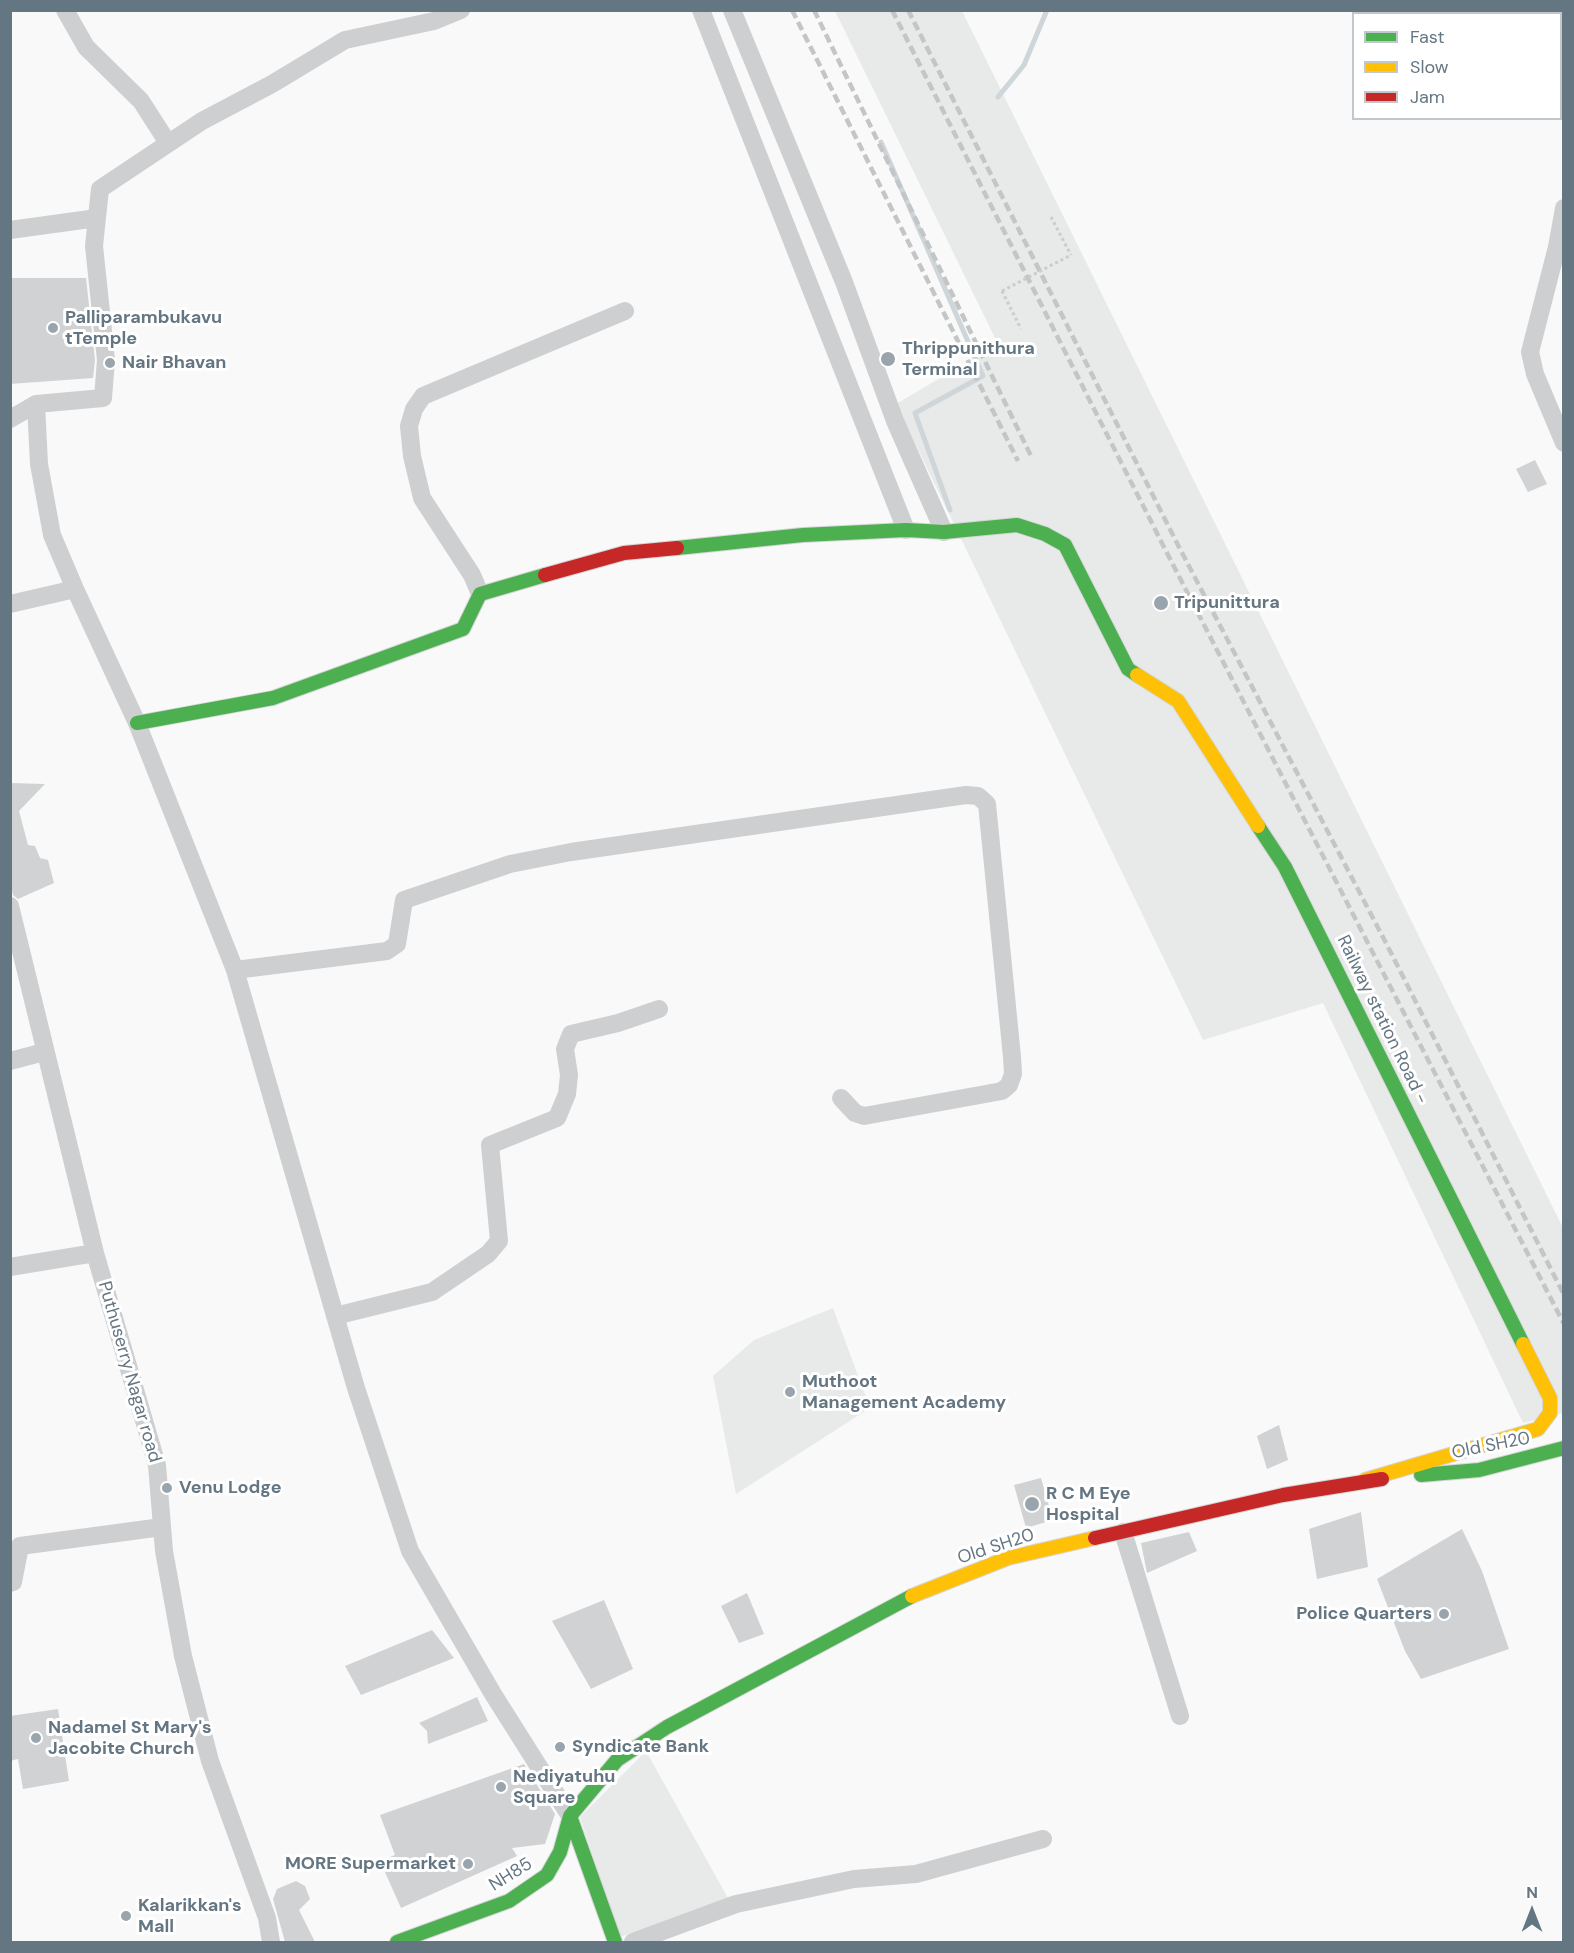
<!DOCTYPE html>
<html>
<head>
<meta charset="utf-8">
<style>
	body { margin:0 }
	#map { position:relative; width:1574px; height:1953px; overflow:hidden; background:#f9f9f9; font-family:"DM Sans",sans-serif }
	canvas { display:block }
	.frame { position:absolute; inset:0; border:12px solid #657683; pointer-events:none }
	.legend { position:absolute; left:1352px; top:12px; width:210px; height:108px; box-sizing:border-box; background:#fff; border:2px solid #c1c8cd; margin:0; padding:8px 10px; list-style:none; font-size:18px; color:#657683 }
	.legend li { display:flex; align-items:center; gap:12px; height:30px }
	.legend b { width:30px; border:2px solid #c1c8cd }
	.north { position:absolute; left:1502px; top:1881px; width:60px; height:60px; -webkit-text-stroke:4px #fff; paint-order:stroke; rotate:0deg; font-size:16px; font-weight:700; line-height:24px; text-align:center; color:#657683 }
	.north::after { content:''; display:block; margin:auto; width:21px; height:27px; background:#657683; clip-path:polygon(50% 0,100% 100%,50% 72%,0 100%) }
</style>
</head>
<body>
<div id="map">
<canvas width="1574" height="1953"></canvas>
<div class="frame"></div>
<ul class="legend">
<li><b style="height:8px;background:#4caf50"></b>Fast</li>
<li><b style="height:8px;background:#ffc107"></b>Slow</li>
<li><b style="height:8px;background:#c62828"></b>Jam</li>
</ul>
<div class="north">N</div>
</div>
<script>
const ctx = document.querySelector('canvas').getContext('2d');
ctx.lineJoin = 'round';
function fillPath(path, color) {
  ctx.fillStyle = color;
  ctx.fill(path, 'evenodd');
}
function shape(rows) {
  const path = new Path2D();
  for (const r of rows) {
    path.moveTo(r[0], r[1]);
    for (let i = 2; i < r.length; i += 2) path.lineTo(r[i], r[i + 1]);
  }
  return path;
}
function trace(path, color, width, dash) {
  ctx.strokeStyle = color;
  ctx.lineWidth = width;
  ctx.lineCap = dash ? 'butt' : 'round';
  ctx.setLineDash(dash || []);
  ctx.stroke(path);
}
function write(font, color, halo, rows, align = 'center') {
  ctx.font = font + ' "DM Sans",sans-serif';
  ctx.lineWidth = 6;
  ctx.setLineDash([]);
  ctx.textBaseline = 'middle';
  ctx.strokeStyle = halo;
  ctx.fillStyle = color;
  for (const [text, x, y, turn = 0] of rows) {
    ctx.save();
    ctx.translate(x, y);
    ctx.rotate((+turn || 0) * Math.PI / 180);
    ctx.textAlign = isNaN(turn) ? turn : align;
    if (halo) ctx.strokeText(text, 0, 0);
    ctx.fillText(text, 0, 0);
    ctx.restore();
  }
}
fillPath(shape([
	[835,11,962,11,1563,1228,1563,1413,1523,1423,1323,1003,1203,1040,896,404,998,344],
	[833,1308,870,1408,736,1494,713,1376,754,1340],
	[646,1751,729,1900,620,1937,580,1817]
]), '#e8e9e9');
trace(shape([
	[998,97,1024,65,1047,10],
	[881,142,983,376,915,413,950,510]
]), '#ced6d9', 5);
fillPath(shape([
	[10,278,86,278,95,360,93,378,10,384],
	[1535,460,1547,484,1528,492,1516,469],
	[10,783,45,784,19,811,28,845,35,846,40,858,48,860,54,883,18,899,13,895,10,879],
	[1279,1425,1288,1460,1267,1469,1257,1436],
	[1041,1478,1053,1520,1026,1528,1014,1485],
	[1361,1512,1368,1567,1317,1579,1309,1529],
	[1462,1529,1482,1571,1509,1649,1421,1679,1405,1651,1377,1579],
	[1189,1532,1197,1551,1147,1573,1141,1543],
	[747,1593,764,1634,739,1643,721,1606],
	[604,1600,633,1669,591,1689,552,1621],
	[432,1630,454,1658,361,1695,345,1666],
	[477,1697,488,1721,428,1744,427,1731,419,1723],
	[58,1709,69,1781,23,1789,18,1759,10,1761,10,1716],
	[524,1764,555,1814,545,1844,512,1848,517,1856,401,1908,380,1861,395,1855,380,1815],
	[296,1881,305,1886,310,1899,299,1910,315,1942,285,1942,273,1899,277,1889]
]), '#d0d2d3');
const fast = shape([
	[677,548,803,535,906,530,944,532,1017,525,1045,534,1065,545,1128,669,1137,675],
	[137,723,273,698,463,629,480,594,545,575],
	[1258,826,1285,867,1523,1344],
	[1421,1475,1479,1470,1564,1448],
	[570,1816,615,1942],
	[397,1942,509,1901,547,1875,560,1852,570,1816,617,1760,667,1727,912,1596]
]);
const slow = shape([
	[1137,675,1178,701,1258,826],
	[1365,1480,1538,1429,1550,1413,1550,1398,1523,1344],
	[912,1596,1008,1558,1095,1538]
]);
const jam = shape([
	[545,575,624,553,677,548],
	[1095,1538,1283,1495,1382,1479]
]);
trace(fast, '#d5d6d7', 16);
trace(slow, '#d5d6d7', 16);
trace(jam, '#d5d6d7', 16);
trace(shape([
	[1051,217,1071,255],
	[1002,291,1021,329]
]), '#cbcccd', 3, [3, 3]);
trace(shape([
	[65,10,86,47,141,101,168,143],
	[701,10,906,530],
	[732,10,844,282,895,421,944,532],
	[1549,10,1550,14],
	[1560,37,1564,53],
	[1564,208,1557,247,1530,352,1535,374,1564,443],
	[10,230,97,218],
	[10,419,36,404],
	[75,589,52,535,39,464,36,404,103,398,106,360,94,246,100,189,202,121,272,84,345,40,434,21,461,10],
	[480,594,472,575,422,498,412,456,409,426,414,409,423,396,625,311],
	[10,604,75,589,137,723,235,970,356,1388,410,1551,493,1694,570,1816],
	[10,906,95,1253,157,1465,164,1551,183,1656,210,1761,267,1918,271,1942],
	[235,970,387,951,397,944,404,900,510,864,571,852,966,795,978,796,987,804,1012,1057,1013,1074,1009,1085,1002,1091,864,1116,855,1113,841,1098],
	[10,1061,44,1052],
	[10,1267,95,1253],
	[335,1316,432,1292,488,1254,499,1241,490,1145,557,1118,567,1094,569,1075,565,1049,571,1034,618,1023,659,1009],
	[1123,1532,1180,1716],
	[10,1583,13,1582,20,1546,162,1527],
	[633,1942,736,1904,854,1879,916,1874,1043,1839]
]), '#cecfd0', 18);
trace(fast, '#4caf50', 14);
trace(slow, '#ffc107', 14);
trace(jam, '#c62828', 14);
trace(shape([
	[792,10,1018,461],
	[814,10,1031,456],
	[892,10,1167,553,1564,1324],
	[908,10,1179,547,1386,943,1564,1295]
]), '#c3c5c6', 4.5, [9, 4.5]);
trace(shape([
	[1002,291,1071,255]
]), '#cbcccd', 3, [3, 3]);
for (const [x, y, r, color] of [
	[53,328,6,"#99a4ac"],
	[888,359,8,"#99a4ac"],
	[110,363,6,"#99a4ac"],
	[1161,603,8,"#99a4ac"],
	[790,1392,6,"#99a4ac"],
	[167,1488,6,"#99a4ac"],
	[1032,1504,8,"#99a4ac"],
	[1444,1614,6,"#99a4ac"],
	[36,1738,6,"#99a4ac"],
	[560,1747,6,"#99a4ac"],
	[501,1787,6,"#99a4ac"],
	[468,1864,6,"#99a4ac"],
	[126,1916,6,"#99a4ac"]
]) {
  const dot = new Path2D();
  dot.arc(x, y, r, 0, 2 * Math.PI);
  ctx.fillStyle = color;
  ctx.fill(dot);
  trace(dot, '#fff', 2);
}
write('bold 18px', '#657683', '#fff', [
	["Palliparambukavu",65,318],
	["tTemple",65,339],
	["Thrippunithura",902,349],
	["Terminal",902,370],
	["Nair Bhavan",122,363],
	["Tripunittura",1174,603],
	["Muthoot",802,1382],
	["Management Academy",802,1403],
	["Venu Lodge",179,1488],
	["R C M Eye",1046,1494],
	["Hospital",1046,1515],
	["Police Quarters",1432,1614,"right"],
	["Nadamel St Mary's",48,1728],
	["Jacobite Church",48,1749],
	["Syndicate Bank",572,1747],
	["Nediyatuhu",513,1777],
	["Square",513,1798],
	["MORE Supermarket",456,1864,"right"],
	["Kalarikkan's",138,1906],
	["Mall",138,1927]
], 'left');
write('18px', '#657683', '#fff', [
	["Railway station Road -",1382,1020,64],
	["Puthuserry Nagar road",129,1372,74],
	["Old SH20",1491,1446,-11],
	["Old SH20",996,1547,-18],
	["NH85",511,1875,-32]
]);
</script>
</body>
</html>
